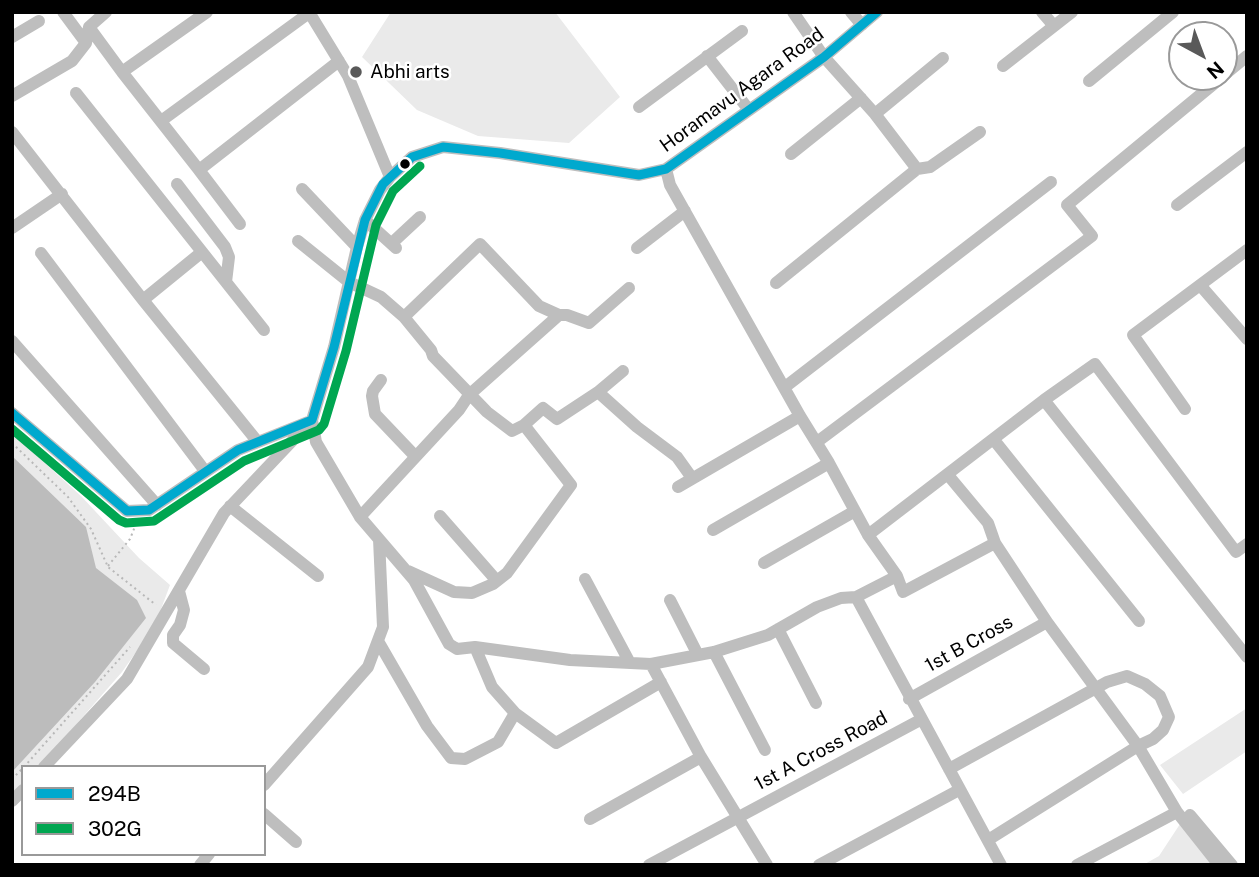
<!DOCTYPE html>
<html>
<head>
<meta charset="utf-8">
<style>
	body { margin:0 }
	#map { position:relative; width:1259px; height:877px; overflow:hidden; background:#fff; font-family:"Public Sans",sans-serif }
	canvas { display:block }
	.frame { position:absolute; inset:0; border:14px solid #000; pointer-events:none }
	.legend { position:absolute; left:21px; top:765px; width:245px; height:91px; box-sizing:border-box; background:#fff; border:2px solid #999; margin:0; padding:9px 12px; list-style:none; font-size:21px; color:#000 }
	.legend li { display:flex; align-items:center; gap:14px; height:35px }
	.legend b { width:35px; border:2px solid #999 }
	.north { position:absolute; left:1168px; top:21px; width:70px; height:70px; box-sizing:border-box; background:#fff; border:2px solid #999; border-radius:50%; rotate:139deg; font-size:19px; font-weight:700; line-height:28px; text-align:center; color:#000 }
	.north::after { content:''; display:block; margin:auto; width:24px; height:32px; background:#595959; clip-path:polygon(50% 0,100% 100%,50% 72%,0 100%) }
</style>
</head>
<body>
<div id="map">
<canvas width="1259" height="877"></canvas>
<div class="frame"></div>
<ul class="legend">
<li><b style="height:9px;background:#00a9ce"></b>294B</li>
<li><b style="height:9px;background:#00a651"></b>302G</li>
</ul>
<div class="north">N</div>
</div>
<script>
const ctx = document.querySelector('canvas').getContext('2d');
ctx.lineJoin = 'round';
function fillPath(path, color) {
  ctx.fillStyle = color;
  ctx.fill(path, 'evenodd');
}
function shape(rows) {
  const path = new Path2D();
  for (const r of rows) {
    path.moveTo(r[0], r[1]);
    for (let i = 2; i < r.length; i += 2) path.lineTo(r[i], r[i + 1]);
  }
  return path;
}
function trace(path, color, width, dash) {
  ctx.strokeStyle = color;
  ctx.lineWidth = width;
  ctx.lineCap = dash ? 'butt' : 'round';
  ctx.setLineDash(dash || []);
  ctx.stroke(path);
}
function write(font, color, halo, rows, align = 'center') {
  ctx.font = font + ' "Public Sans",sans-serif';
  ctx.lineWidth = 5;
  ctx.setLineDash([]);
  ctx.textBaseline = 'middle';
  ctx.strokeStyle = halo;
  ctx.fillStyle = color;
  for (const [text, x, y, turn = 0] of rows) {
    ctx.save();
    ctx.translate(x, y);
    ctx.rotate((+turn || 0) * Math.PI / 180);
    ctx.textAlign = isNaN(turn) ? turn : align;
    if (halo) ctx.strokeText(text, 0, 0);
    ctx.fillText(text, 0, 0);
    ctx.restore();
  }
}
fillPath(shape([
	[391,12,555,12,620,97,569,143,478,136,417,110,362,57],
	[12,433,81,496,139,558,170,585,155,625,122,672,39,767,23,767,23,785,12,796],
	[1247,708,1247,751,1183,794,1160,765],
	[1182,821,1215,865,1143,865,1159,856]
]), '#eaeaea');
fillPath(shape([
	[12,456,86,527,96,568,137,600,146,618,95,682,12,772]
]), '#bcbcbc');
trace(shape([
	[12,443,68,497,91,529,108,567,156,605],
	[108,566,130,539,136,524],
	[24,767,130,647],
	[12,779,23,768]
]), '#b8b8b8', 2, [2, 3.5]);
trace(shape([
	[63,12,86,43],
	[207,12,122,72,199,170,339,61],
	[309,12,348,76,390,177],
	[793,12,824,57,875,114,917,169],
	[851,12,862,25],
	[1042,12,1054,26],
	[89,27,122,72],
	[12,37,39,21],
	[707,56,749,110],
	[1003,66,1072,12],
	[1224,75,1247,56],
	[1089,81,1173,12],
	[76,93,264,330],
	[12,96,72,61,86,43,89,27,106,12],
	[639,107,742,31],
	[875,114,943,58],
	[161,121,309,13],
	[12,132,143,300,257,441],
	[791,154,861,98],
	[666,169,670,185,800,416,829,463,868,535,897,576,856,597,841,598,817,607,768,635,714,652,651,664,701,757,767,865],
	[199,170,240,224],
	[177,184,225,247,229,257,226,282],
	[302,189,357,247],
	[1177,205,1247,152],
	[365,220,396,248],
	[12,228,62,194],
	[298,241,349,282,381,297,404,317,431,350,433,356,487,412,512,431,524,425,571,485,507,573,493,584,472,593,454,592,408,571],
	[392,243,420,217],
	[637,248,685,211],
	[41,253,205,471],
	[776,283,917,169,930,167,980,132],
	[1200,285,1247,339],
	[143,300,202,252],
	[404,317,480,244,539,306,559,315],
	[12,341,157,505],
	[381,380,373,391,372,396,375,414,415,456],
	[785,387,1051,182],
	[598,392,623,371],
	[1044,400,1247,657],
	[1185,409,1133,335,1247,250],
	[12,413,127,511,149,510,238,450,308,422],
	[524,425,543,408,557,419,598,392,637,427,677,457,692,478],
	[994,440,1139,621],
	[817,442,1092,236,1067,205,1222,77],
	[948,475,988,523,995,543,1047,622,1138,746,1177,812,1219,865],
	[678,487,800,416],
	[230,506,318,576],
	[440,516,497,581],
	[360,517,459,410,469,395,559,315,567,315,589,323,629,288],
	[713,530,829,463],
	[868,535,1044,400,1095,364,1236,552,1247,544],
	[764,563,855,511],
	[897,576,903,592,995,543],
	[585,579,630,663],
	[179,591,184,610,180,625,173,635,173,643,204,669],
	[856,597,1001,865],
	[670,600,698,655],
	[778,629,816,703],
	[378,641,427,726,451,758,465,759,498,742,515,713],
	[475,647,492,687,515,713,556,743,661,682],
	[714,652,765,750],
	[651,664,570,660,475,647,457,649,449,644,414,580,360,517,316,442,312,420,334,347,357,247,365,220,380,190,390,177,412,157,443,147,500,153,639,175,666,169,824,57,877,12],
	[909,699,1047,622],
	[44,767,127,679,224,513,312,420],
	[949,769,1107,682,1127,676,1145,684,1160,696,1169,717,1163,730,1153,739,1138,746,988,840],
	[264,785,368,667,383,627,379,539],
	[12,801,23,790],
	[264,814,296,842],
	[1190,815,1232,865],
	[590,819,701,757],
	[200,865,209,854],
	[649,865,922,719],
	[819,865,959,790],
	[1077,865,1177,812]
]), '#bebebe', 12);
trace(shape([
	[12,413,127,511,149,510,238,450,312,420,334,347,365,220,383,184,412,157,443,147,500,153,639,175,666,169,824,57,877,12]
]), '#00a9ce', 9);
trace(shape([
	[12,429,119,520,126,523,154,521,244,461,319,430,324,424,346,351,376,225,393,191,420,166]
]), '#00a651', 9);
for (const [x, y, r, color] of [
	[356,72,7,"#595959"],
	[405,164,6,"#000"]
]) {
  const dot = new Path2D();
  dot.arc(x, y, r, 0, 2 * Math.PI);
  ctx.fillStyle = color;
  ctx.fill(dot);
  trace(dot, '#fff', 2.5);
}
write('19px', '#000', '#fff', [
	["Abhi arts",370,72]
], 'left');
write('19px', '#000', '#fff', [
	["Horamavu Agara Road",742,90,-36],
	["1st B Cross",969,644,-29],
	["1st A Cross Road",821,751,-28]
]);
</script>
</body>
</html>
